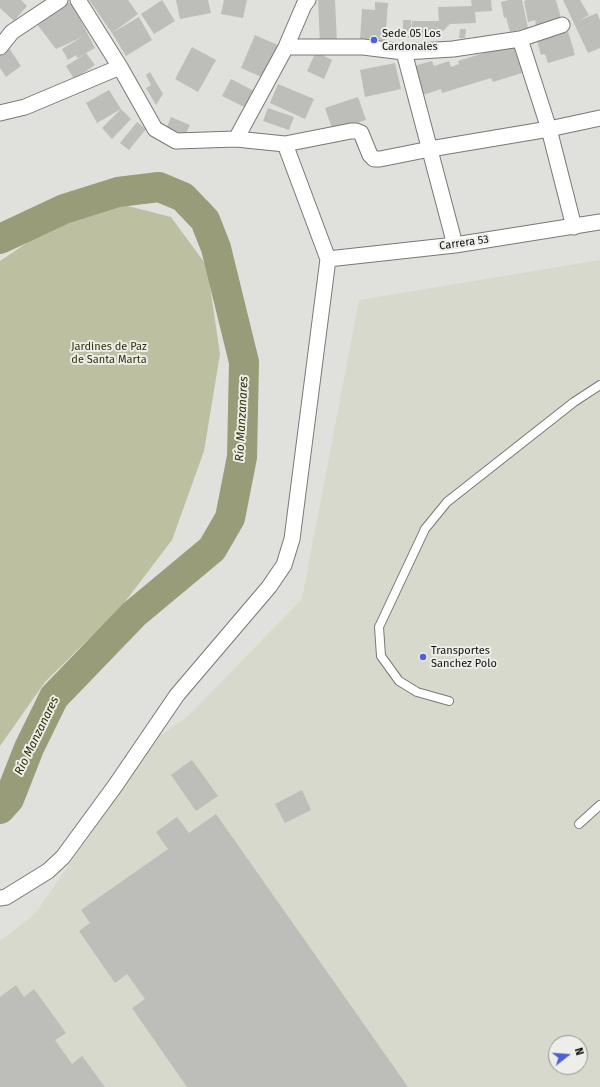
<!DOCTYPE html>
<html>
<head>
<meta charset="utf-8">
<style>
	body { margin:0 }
	#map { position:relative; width:600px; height:1087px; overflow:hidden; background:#e0e0dc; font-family:"Fira Sans",sans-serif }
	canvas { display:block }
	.north { position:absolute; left:548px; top:1035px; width:40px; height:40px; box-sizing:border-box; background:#edede9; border:1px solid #959592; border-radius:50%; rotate:73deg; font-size:11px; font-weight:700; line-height:16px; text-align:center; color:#111110 }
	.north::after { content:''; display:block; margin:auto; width:14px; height:18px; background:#4e60d5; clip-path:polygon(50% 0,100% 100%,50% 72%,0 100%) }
</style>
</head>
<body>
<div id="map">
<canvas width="600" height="1087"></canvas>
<div class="north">N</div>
</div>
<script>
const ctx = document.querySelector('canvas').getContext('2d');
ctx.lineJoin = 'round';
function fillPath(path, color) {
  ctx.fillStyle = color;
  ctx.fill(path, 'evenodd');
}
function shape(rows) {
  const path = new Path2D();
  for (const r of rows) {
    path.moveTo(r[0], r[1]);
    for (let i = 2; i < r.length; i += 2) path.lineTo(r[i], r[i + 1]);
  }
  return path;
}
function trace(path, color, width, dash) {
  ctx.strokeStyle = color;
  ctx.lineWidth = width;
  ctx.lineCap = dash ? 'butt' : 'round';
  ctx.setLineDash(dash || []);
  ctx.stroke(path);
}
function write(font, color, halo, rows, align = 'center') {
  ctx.font = font + ' "Fira Sans",sans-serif';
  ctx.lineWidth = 4;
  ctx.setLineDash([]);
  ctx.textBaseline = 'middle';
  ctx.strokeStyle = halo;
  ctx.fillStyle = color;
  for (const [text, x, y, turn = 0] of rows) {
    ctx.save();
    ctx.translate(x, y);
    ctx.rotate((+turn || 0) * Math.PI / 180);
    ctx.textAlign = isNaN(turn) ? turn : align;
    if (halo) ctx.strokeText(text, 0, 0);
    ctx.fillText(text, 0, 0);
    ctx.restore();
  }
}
fillPath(shape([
	[600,260,600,1087,0,1087,0,941,34,915,160,736,189,715,302,599,359,300],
	[556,1043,580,1043,580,1067,556,1067]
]), '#d8d9cd');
fillPath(shape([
	[120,204,171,217,207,266,220,354,204,451,172,540,121,607,45,682,0,746,0,261,74,211]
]), '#bcc0a0');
trace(shape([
	[0,239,64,209,118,192,159,187,183,197,205,220,216,248,244,362,242,457,230,518,212,549,134,614,54,697,29,748,9,799,0,809]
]), '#989c78', 30);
fillPath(shape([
	[0,0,21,0,27,6,14,21,0,8],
	[89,0,128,0,138,14,112,33],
	[162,0,175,21,154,34,141,14],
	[176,0,208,0,211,13,180,19],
	[224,0,247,0,243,18,221,14],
	[318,0,335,0,337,43,320,44],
	[471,0,491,0,492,11,475,12,476,23,450,24,440,34,440,37,411,36,411,38,398,38,398,31,403,31,403,20,411,20,411,32,412,21,439,21,438,7,472,6],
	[509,0,522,0,528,28,510,32,506,17,504,18,501,2],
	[527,0,556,0,562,22,536,26,535,20,528,22,524,1],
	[563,0,580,0,589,15,578,21,597,13,600,20,600,48,588,53],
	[71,2,95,48,86,53,95,65,74,79,66,66,85,54,77,58,76,55,68,60,62,49,82,37,56,49,33,19],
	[375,2,388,3,385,42,360,40,362,9,375,10],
	[139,17,152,40,126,56,112,33],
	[460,29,466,29,465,38,459,38],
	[568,31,575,55,548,63,545,54,541,55,537,41],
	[255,35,280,46,266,79,241,68],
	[516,43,525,72,493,82,491,78,442,93,441,89,423,95,414,66,432,61,434,66,449,61,451,67,459,64,458,61],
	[192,47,216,60,198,92,175,79],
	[9,48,21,66,6,77,0,68,0,54],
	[316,52,332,60,324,79,307,71],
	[395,63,401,89,365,97,360,70],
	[150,72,163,94,156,105,146,88,151,85,146,75],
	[231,79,254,91,246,108,222,96],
	[278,84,314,99,305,119,270,103],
	[109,90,121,109,97,123,86,103],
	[358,97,366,120,333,131,325,108],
	[268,108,294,117,289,130,263,121],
	[121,109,131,119,112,139,102,128],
	[171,117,190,125,185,135,167,127],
	[137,122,146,129,129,150,120,143],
	[192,760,218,796,196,811,171,775],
	[302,790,311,810,285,823,275,804],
	[216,814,408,1087,187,1087,132,1008,145,999,127,974,115,983,79,931,90,923,81,910,168,849,156,832,177,817,189,833],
	[16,985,24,997,34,989,66,1033,55,1040,72,1064,82,1056,105,1087,0,1087,0,997]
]), '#bdbdb9');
const service = shape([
	[449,701,417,692,399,681,381,656,379,627,425,529,447,502,574,402,600,385],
	[579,824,600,805]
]);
const minor = shape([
	[520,39,549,129,574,227],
	[0,47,12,32,60,0],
	[286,47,363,47,404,52,453,49,520,39,562,25],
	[404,52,455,245],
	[0,113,25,107,120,67],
	[236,139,286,47,304,5,308,0],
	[285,144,351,131,356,131,361,133,370,155,374,159,380,159,430,149,549,129,600,118],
	[328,259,455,245,600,222],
	[0,898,6,897,48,871,63,857,115,786,177,695,269,587,284,565,292,539,328,259,285,144,236,139,176,141,155,129,120,67,78,0]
]);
trace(service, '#787974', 10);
trace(minor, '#787974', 17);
trace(service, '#fff', 8);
trace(minor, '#fff', 15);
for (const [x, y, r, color] of [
	[374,40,4,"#4e60d5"],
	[423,657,4,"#4e60d5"]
]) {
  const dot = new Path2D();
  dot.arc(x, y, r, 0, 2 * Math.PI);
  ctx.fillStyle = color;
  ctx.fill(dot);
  trace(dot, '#edede9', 1.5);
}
write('11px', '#111110', '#edede9', [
	["Sede 05 Los",382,34],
	["Cardonales",382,47],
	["Transportes",431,651],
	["Sanchez Polo",431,664]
], 'left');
write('11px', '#111110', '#edede9', [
	["Carrera 53",464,243,-8]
]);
write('11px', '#2f3103', '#edede9', [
	["Jardines de Paz",109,347],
	["de Santa Marta",109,360]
]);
write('italic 12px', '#2e3002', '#edede9', [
	["Río Manzanares",242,419,-87],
	["Río Manzanares",37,736,-64]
]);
</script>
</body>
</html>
